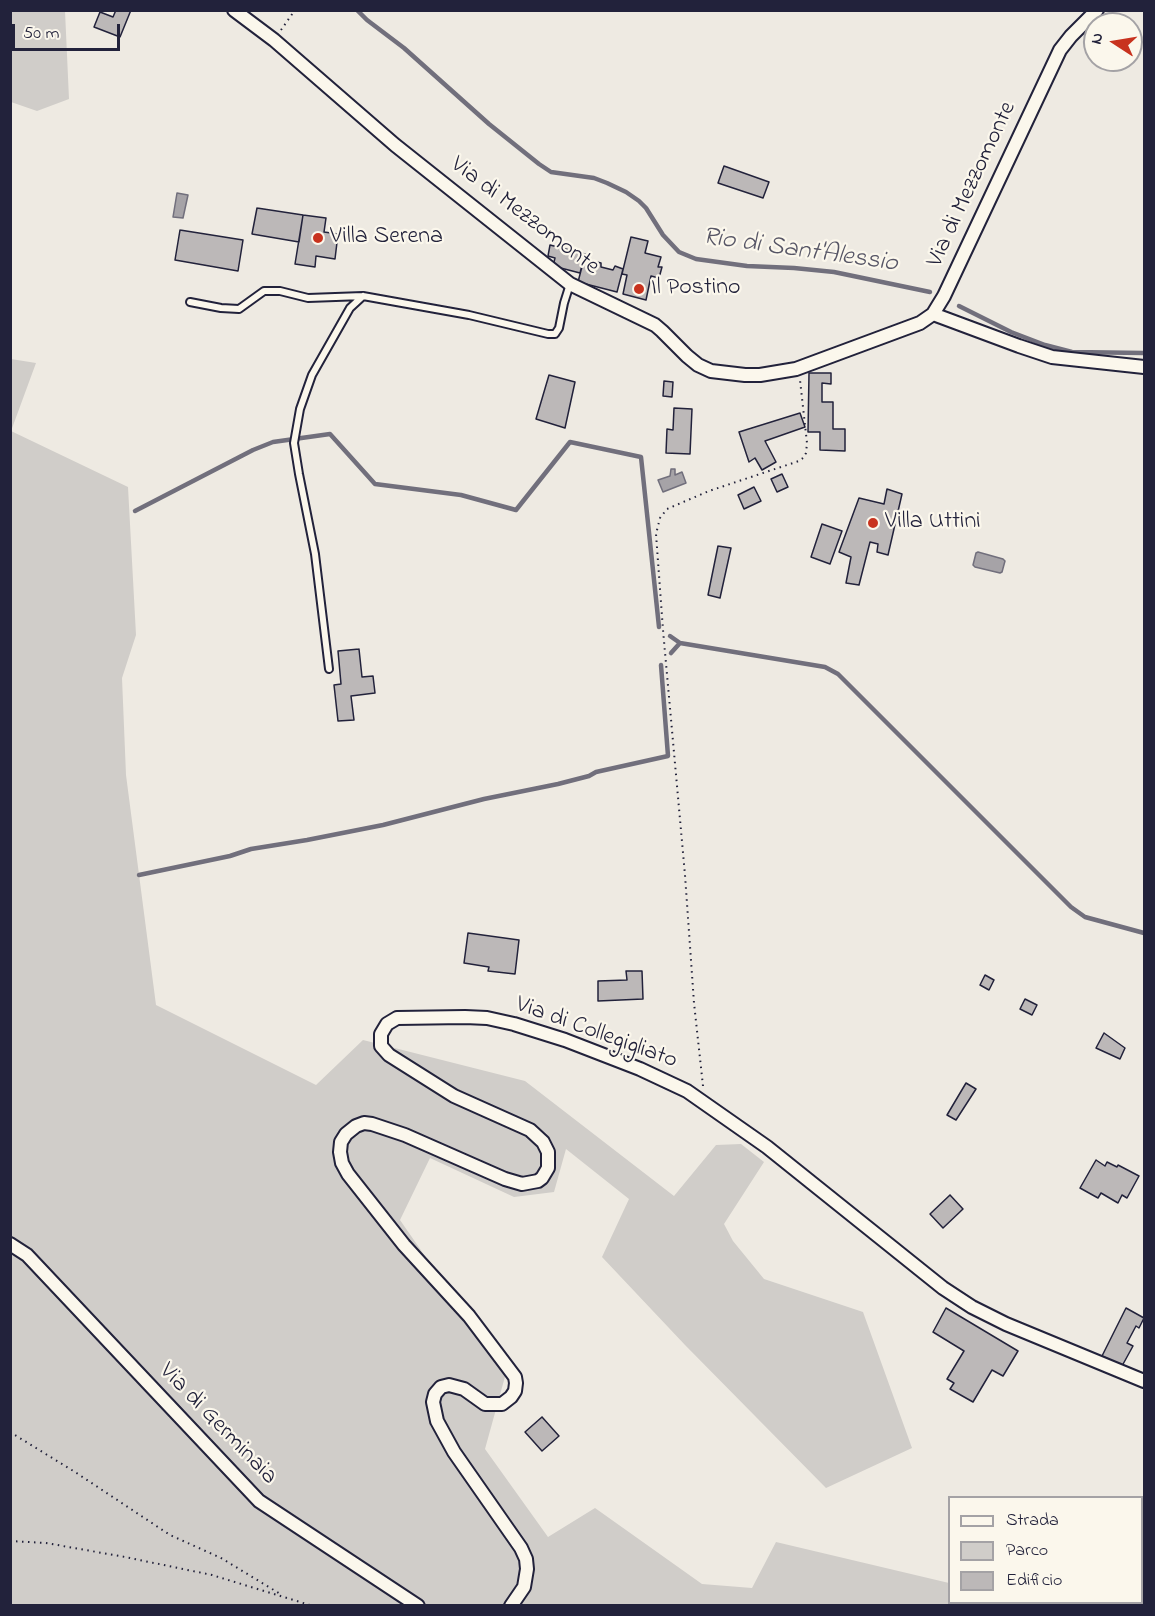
<!DOCTYPE html>
<html>
<head>
<meta charset="utf-8">
<style>
	body { margin:0 }
	#map { position:relative; width:1155px; height:1616px; overflow:hidden; background:#eeeae2; font-family:"Indie Flower",sans-serif }
	canvas { display:block }
	.frame { position:absolute; inset:0; border:12px solid #22223b; pointer-events:none }
	.legend { position:absolute; left:948px; top:1496px; width:195px; height:108px; box-sizing:border-box; background:#fbf7ec; border:2px solid #a4a2a5; margin:0; padding:8px 10px; list-style:none; font-size:18px; color:#22223b }
	.legend li { display:flex; align-items:center; gap:12px; height:30px }
	.legend b { width:30px; border:2px solid #a4a2a5 }
	.north { position:absolute; left:1083px; top:12px; width:60px; height:60px; box-sizing:border-box; background:#fbf7ec; border:2px solid #a4a2a5; border-radius:50%; rotate:282deg; font-size:16px; font-weight:700; line-height:24px; text-align:center; color:#22223b }
	.north::after { content:''; display:block; margin:auto; width:21px; height:27px; background:#c8321e; clip-path:polygon(50% 0,100% 100%,50% 72%,0 100%) }
	.scale { position:absolute; left:12px; top:24px; width:108px; height:27px; box-sizing:border-box; border:3px solid #22223b; border-top:0; padding-left:8px; font-size:18px; line-height:21px; white-space:nowrap; color:#22223b; -webkit-text-stroke:4px #fbf7ec; paint-order:stroke }
</style>
</head>
<body>
<div id="map">
<canvas width="1155" height="1616"></canvas>
<div class="frame"></div>
<ul class="legend">
<li><b style="height:8px;background:#fbf7ec"></b>Strada</li>
<li><b style="height:16px;background:#d0cdc9"></b>Parco</li>
<li><b style="height:16px;background:#bcb8b8"></b>Edificio</li>
</ul>
<div class="north">N</div>
<div class="scale">50 m</div>
</div>
<script>
const ctx = document.querySelector('canvas').getContext('2d');
ctx.lineJoin = 'round';
function fillPath(path, color) {
  ctx.fillStyle = color;
  ctx.fill(path, 'evenodd');
}
function shape(rows) {
  const path = new Path2D();
  for (const r of rows) {
    path.moveTo(r[0], r[1]);
    for (let i = 2; i < r.length; i += 2) path.lineTo(r[i], r[i + 1]);
  }
  return path;
}
function trace(path, color, width, dash) {
  ctx.strokeStyle = color;
  ctx.lineWidth = width;
  ctx.lineCap = dash ? 'butt' : 'round';
  ctx.setLineDash(dash || []);
  ctx.stroke(path);
}
function write(font, color, halo, rows, align = 'center') {
  ctx.font = font + ' "Indie Flower",sans-serif';
  ctx.lineWidth = 4.5;
  ctx.setLineDash([]);
  ctx.textBaseline = 'middle';
  ctx.strokeStyle = halo;
  ctx.fillStyle = color;
  for (const [text, x, y, turn = 0] of rows) {
    ctx.save();
    ctx.translate(x, y);
    ctx.rotate((+turn || 0) * Math.PI / 180);
    ctx.textAlign = isNaN(turn) ? turn : align;
    if (halo) ctx.strokeText(text, 0, 0);
    ctx.fillText(text, 0, 0);
    ctx.restore();
  }
}
fillPath(shape([
	[11,10,65,11,69,99,37,111,11,102],
	[11,359,36,363,11,431,128,487,136,635,122,678,126,775,156,1005,316,1085,363,1040,525,1081,674,1196,716,1145,741,1144,764,1162,724,1224,733,1241,764,1279,863,1312,912,1448,826,1488,685,1345,602,1257,629,1199,566,1149,554,1192,514,1197,430,1158,400,1220,506,1373,485,1449,548,1537,595,1508,702,1584,752,1588,776,1542,949,1583,950,1602,1004,1603,1003,1606,11,1606]
]), '#d0cdc9');
const water = shape([
	[177,193,188,195,183,218,173,217,177,193],
	[671,469,675,469,675,475,682,472,686,483,663,492,658,480,670,476,671,469],
	[978,552,1003,559,1005,561,1002,572,1000,573,975,567,973,565,976,553,978,552]
]);
fillPath(water, '#a6a3a7');
trace(water, '#716f7c', 1.5);
trace(shape([
	[357,10,367,20,404,48,489,124,539,164,551,172,594,178,607,183,626,192,639,201,646,208,663,235,679,252,696,259,747,266,794,268,834,272,930,292],
	[959,306,1011,332,1045,345,1072,352,1144,353],
	[135,511,253,450,273,442,330,434,375,484,461,495,516,510,570,442,641,457,659,627],
	[670,636,680,643,825,667,838,674,1071,907,1085,917,1144,933],
	[671,653,680,643],
	[139,875,230,856,251,849,307,840,383,825,484,799,558,784,589,776,596,772,668,756,661,665]
]), '#716f7c', 4.5);
const building = shape([
	[116,10,131,10,120,37,94,27,100,12,113,17,116,10],
	[724,166,769,182,763,198,718,183,724,166],
	[257,208,303,215,299,242,252,234,257,208],
	[303,215,326,218,324,232,338,234,335,259,316,256,315,267,295,264,303,215],
	[180,230,243,240,238,271,175,260,180,230],
	[631,237,648,241,645,253,661,257,658,267,662,267,659,278,651,276,646,300,623,294,627,275,622,274,631,237],
	[550,245,585,254,580,273,553,266,555,258,548,256,550,245],
	[584,259,601,263,601,267,613,270,615,266,623,269,617,292,578,282,584,259],
	[809,373,831,373,831,384,822,383,822,402,833,402,833,429,845,429,845,451,820,450,820,432,808,432,809,373],
	[549,375,575,382,565,428,536,419,549,375],
	[664,381,673,382,672,397,663,396,664,381],
	[674,408,692,409,690,454,666,453,667,429,673,430,674,408],
	[800,413,805,427,765,441,776,462,762,470,755,458,749,462,739,432,800,413],
	[782,474,788,487,777,492,771,479,782,474],
	[754,487,761,501,744,509,738,495,754,487],
	[887,489,902,494,888,555,877,552,878,544,870,542,859,585,846,583,851,557,839,552,859,498,884,504,887,489],
	[822,524,842,531,830,564,811,557,822,524],
	[718,546,731,548,720,598,708,595,718,546],
	[359,649,362,677,373,676,375,693,351,696,354,720,338,721,334,685,341,684,338,651,359,649],
	[468,933,519,940,515,974,488,971,489,967,464,963,468,933],
	[626,971,642,971,643,999,598,1001,598,981,627,980,626,971],
	[985,975,994,980,989,990,980,985,985,975],
	[1025,999,1037,1005,1032,1015,1020,1009,1025,999],
	[1104,1033,1125,1048,1120,1059,1096,1048,1104,1033],
	[966,1083,976,1089,956,1120,947,1115,966,1083],
	[1096,1160,1105,1166,1107,1162,1117,1167,1118,1165,1139,1176,1127,1198,1122,1195,1118,1203,1101,1193,1098,1198,1080,1188,1096,1160],
	[950,1195,963,1209,943,1228,930,1214,950,1195],
	[946,1308,1018,1351,1003,1376,992,1370,973,1402,950,1389,954,1383,947,1379,964,1351,933,1332,946,1308],
	[1126,1308,1144,1318,1139,1328,1136,1326,1127,1343,1133,1346,1122,1366,1102,1356,1126,1308],
	[542,1417,559,1436,542,1451,525,1432,542,1417]
]);
fillPath(building, '#bcb8b8');
trace(building, '#22223b', 1.5);
const service = shape([
	[190,302,221,308,239,309,264,291,280,291,308,298,363,296,469,315,548,334,555,334,559,328,564,303,570,284],
	[329,669,315,554,299,474,294,443,300,409,312,375,350,308,363,296]
]);
const minor = shape([
	[234,10,274,40,395,145,570,284,655,325,662,331,687,356,698,365,711,371,745,375,760,375,796,369,920,323,933,314,944,296,1060,50,1071,36,1097,10],
	[933,314,1019,346,1052,357,1144,367],
	[10,1244,27,1255,259,1501,418,1606],
	[511,1606,524,1587,527,1569,526,1559,521,1548,454,1452,437,1421,433,1402,435,1394,441,1387,449,1385,464,1389,485,1404,502,1404,511,1397,515,1391,516,1383,515,1377,469,1316,404,1245,348,1174,342,1163,340,1152,341,1142,346,1134,356,1126,364,1123,372,1124,405,1135,505,1179,522,1184,538,1181,542,1178,548,1168,548,1152,543,1142,530,1130,454,1096,389,1055,381,1046,381,1034,387,1024,397,1018,465,1017,487,1018,514,1024,565,1040,640,1069,687,1091,767,1147,943,1288,972,1307,1006,1324,1144,1381]
]);
trace(service, '#22223b', 10);
trace(minor, '#22223b', 16);
trace(shape([
	[281,30,295,10],
	[703,1086,694,1003,685,875,663,630,656,534,660,518,667,509,709,491,799,461,803,458,806,453,807,443,800,380],
	[10,1432,75,1472,170,1535,221,1558,282,1595],
	[10,1541,46,1543,125,1557,212,1575,313,1606]
]), '#22223b', 2, [1.5, 4.5]);
trace(service, '#fbf7ec', 6);
trace(minor, '#fbf7ec', 12);
for (const [x, y, r, color] of [
	[318,238,6,"#c8321e"],
	[639,289,6,"#c8321e"],
	[873,523,6,"#c8321e"]
]) {
  const dot = new Path2D();
  dot.arc(x, y, r, 0, 2 * Math.PI);
  ctx.fillStyle = color;
  ctx.fill(dot);
  trace(dot, '#fbf7ec', 2);
}
write('24px', '#22223b', '#fbf7ec', [
	["Via di Mezzomonte",973,185,-65],
	["Via di Mezzomonte",524,217,37],
	["Via di Collegigliato",596,1034,20],
	["Via di Germinaia",217,1425,46]
]);
write('24px', '#22223b', '#fbf7ec', [
	["Villa Serena",330,238],
	["Il Postino",651,289],
	["Villa Uttini",885,523]
], 'left');
write('italic 26px', '#575666', '#fbf7ec', [
	["Rio di Sant'Alessio",800,252,8]
]);
</script>
</body>
</html>
